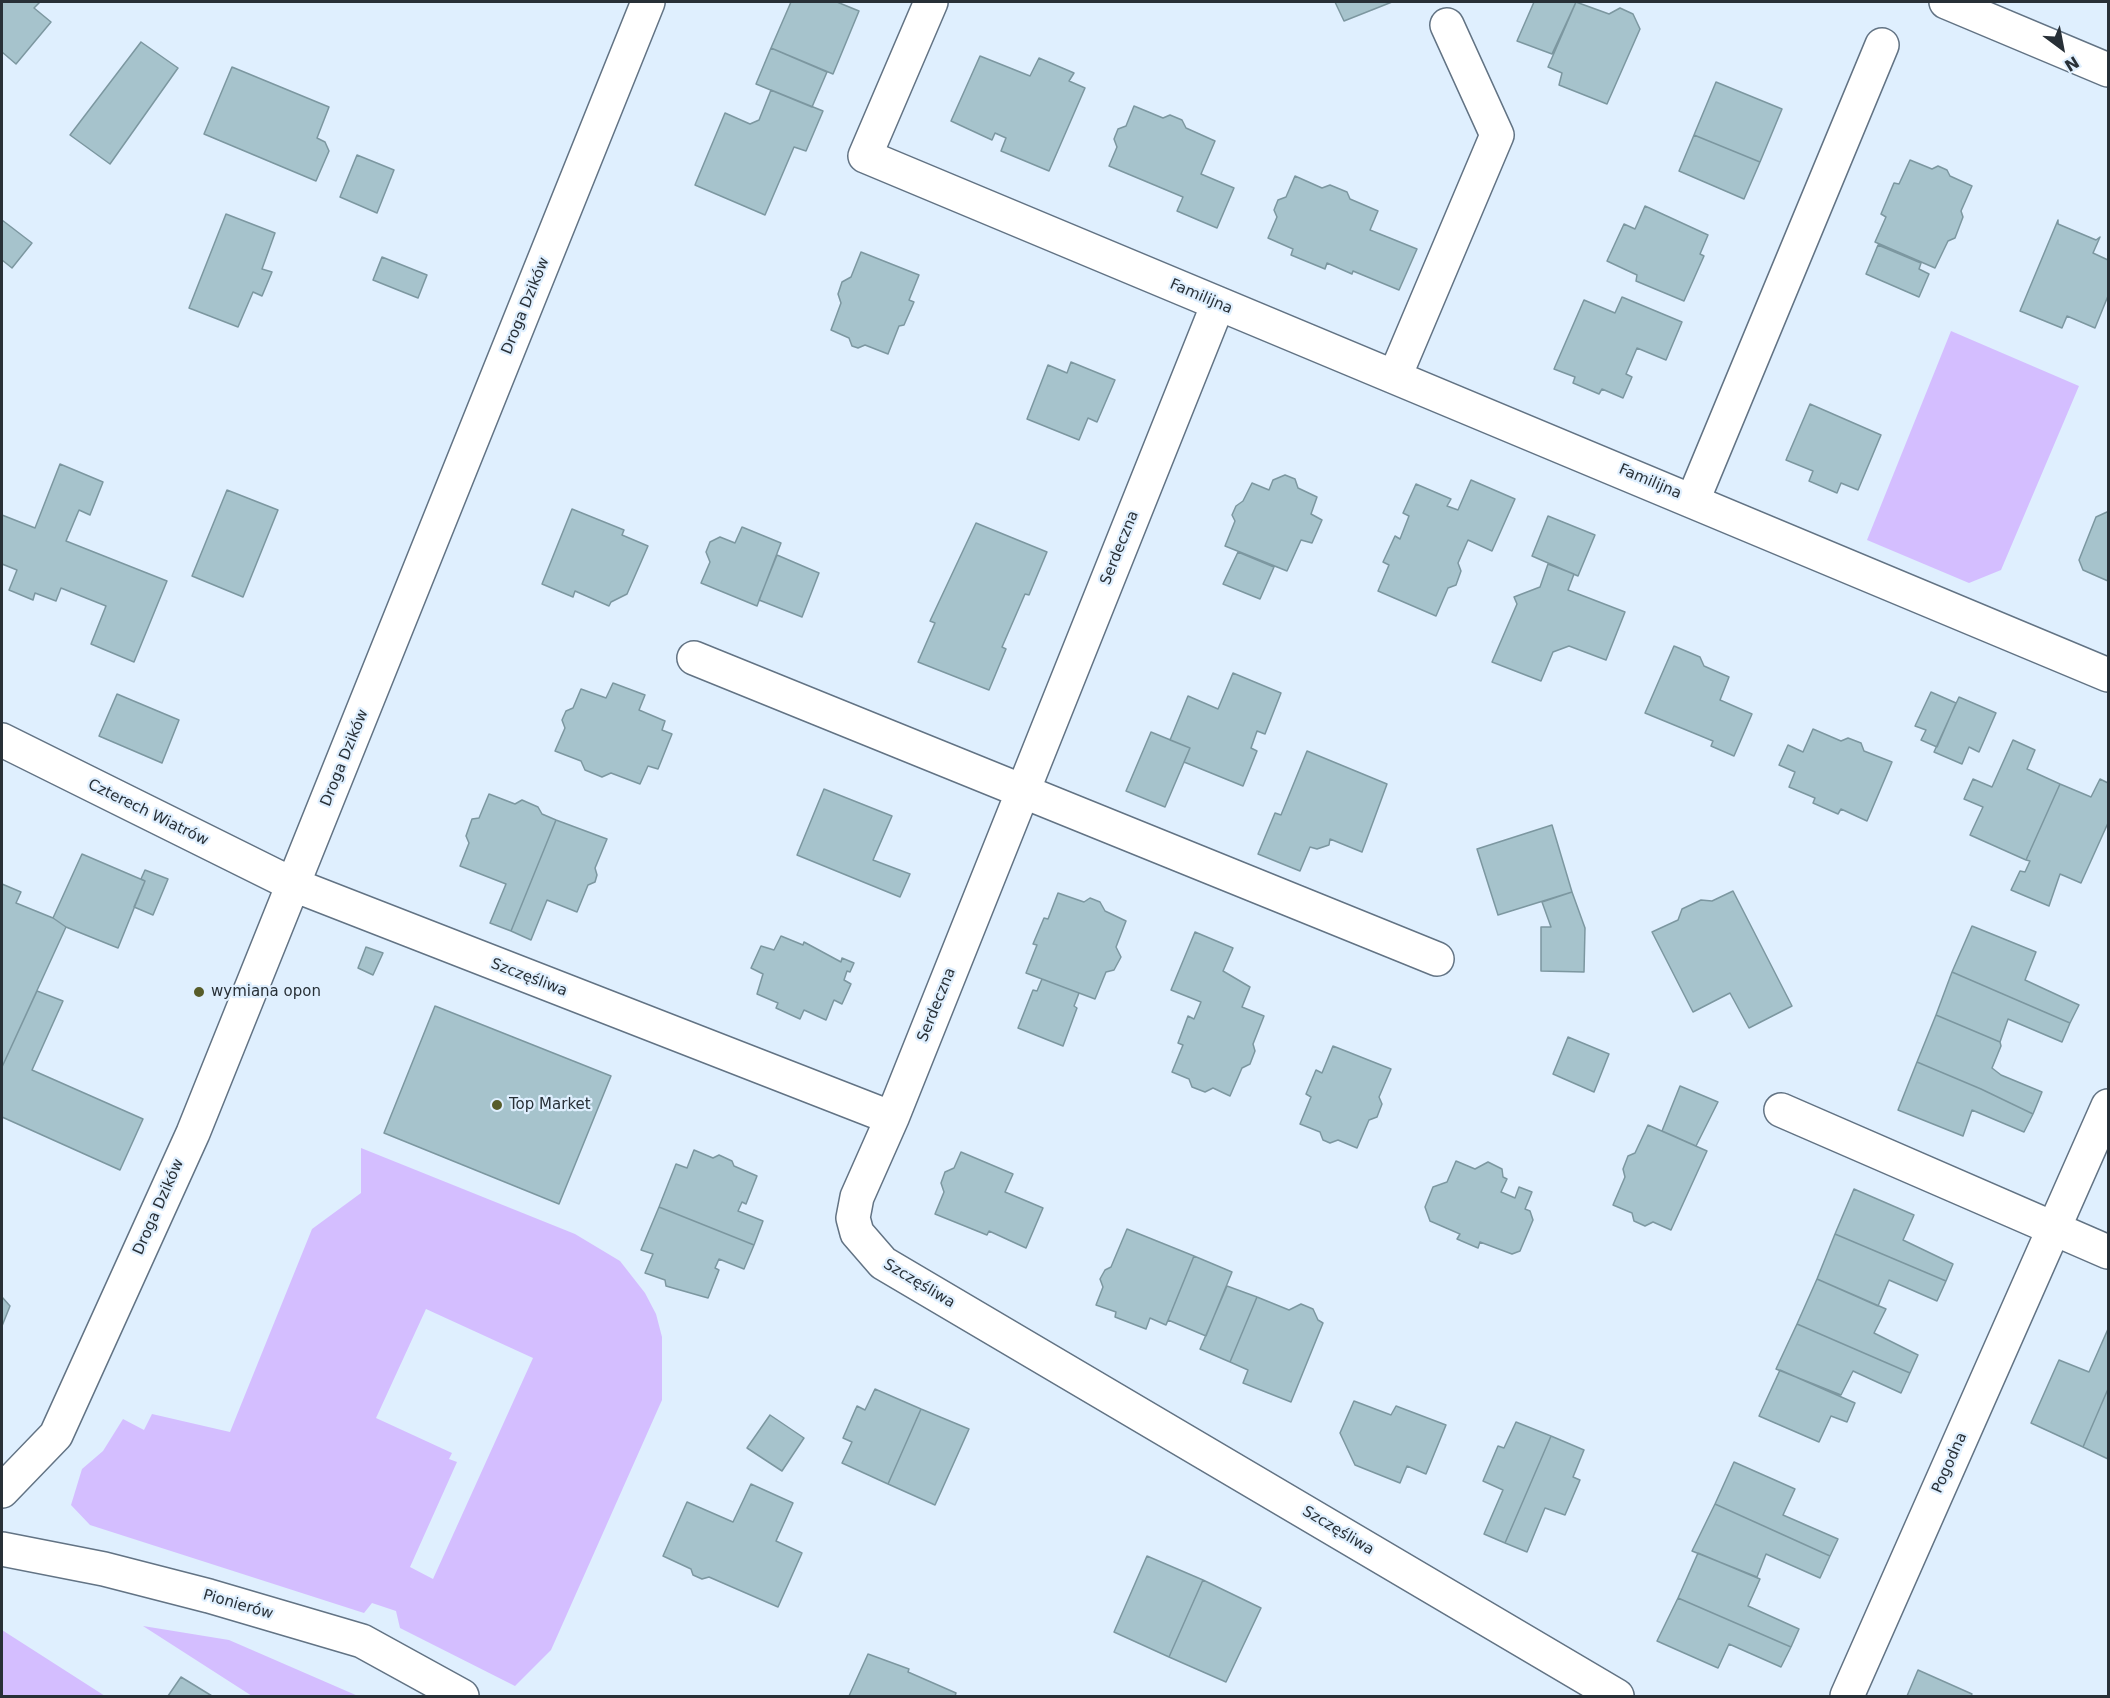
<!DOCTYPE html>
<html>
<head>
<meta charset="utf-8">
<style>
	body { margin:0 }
	#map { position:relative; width:2110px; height:1698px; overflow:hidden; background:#dfeffe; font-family:"DejaVu Sans",sans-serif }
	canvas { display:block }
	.frame { position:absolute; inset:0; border:3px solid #283037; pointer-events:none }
	.north { position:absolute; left:2032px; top:18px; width:60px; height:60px; -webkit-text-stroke:4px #dfeffe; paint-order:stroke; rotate:148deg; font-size:16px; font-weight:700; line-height:24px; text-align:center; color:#283037 }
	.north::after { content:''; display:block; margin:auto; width:21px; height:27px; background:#283037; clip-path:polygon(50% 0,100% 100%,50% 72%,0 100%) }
</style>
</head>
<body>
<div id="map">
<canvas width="2110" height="1698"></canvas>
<div class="frame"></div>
<div class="north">N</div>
</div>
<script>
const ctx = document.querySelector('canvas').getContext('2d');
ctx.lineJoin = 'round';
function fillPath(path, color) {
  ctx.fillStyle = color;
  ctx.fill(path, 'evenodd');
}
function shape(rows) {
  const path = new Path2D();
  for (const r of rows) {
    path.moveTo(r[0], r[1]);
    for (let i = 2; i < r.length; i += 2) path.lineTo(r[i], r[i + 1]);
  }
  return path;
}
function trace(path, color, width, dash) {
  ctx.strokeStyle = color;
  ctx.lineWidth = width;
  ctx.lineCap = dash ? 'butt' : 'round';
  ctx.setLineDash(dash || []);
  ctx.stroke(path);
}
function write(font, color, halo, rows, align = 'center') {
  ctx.font = font + ' "DejaVu Sans",sans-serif';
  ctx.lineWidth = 4.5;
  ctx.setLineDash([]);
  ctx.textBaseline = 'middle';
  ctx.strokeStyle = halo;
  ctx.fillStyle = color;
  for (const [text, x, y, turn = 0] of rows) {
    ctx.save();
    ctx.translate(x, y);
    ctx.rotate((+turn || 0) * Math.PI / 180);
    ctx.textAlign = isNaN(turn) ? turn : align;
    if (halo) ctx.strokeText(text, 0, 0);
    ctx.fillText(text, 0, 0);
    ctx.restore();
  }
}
fillPath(shape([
	[1951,331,2079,386,2001,570,1969,583,1867,540],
	[361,1148,575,1234,620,1261,645,1293,656,1314,662,1337,662,1400,551,1650,515,1686,400,1628,396,1611,372,1603,364,1613,90,1525,71,1505,82,1469,103,1451,123,1419,144,1430,152,1414,230,1432,312,1229,361,1193],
	[426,1309,533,1358,433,1579,410,1567,457,1462,449,1459,452,1453,376,1418],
	[143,1626,229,1640,358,1696,252,1696],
	[2,1630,105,1696,2,1696]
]), '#d4beff');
const building = shape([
	[2,2,40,2,34,8,51,22,16,64,2,52,2,2],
	[791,2,837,2,859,11,833,74,771,48,791,2],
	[1335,2,1392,2,1344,21,1335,2],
	[1534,2,1576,2,1552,54,1517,41,1534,2],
	[1576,2,1609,14,1620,8,1633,14,1640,29,1607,104,1559,85,1562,73,1548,67,1576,2],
	[141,42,178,68,110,164,70,135,141,42],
	[771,48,827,72,812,107,756,84,771,48],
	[980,56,1030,76,1039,58,1074,73,1069,81,1085,88,1049,171,1001,151,1006,138,995,133,992,140,951,121,980,56],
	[232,67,329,107,317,138,325,142,329,151,316,181,204,134,232,67],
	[1716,82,1782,109,1760,162,1694,135,1716,82],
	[771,90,823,111,806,151,794,147,765,215,695,185,725,113,750,124,759,120,771,90],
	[1134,106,1163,118,1170,115,1182,120,1186,128,1215,141,1201,174,1234,188,1217,228,1177,211,1183,197,1109,166,1117,147,1114,139,1118,129,1126,126,1134,106],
	[1694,135,1760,162,1744,199,1679,171,1694,135],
	[357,155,394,170,377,213,340,197,357,155],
	[1910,160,1932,169,1938,166,1947,170,1950,176,1972,186,1961,211,1963,217,1955,238,1948,241,1935,268,1875,242,1886,217,1881,214,1894,183,1899,184,1910,160],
	[1295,176,1322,188,1330,185,1347,192,1350,199,1378,211,1370,230,1417,249,1399,290,1353,271,1352,274,1327,263,1325,269,1291,255,1293,249,1268,238,1277,217,1274,210,1278,200,1286,197,1295,176],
	[1645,206,1708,235,1700,254,1704,256,1684,301,1636,281,1637,275,1607,261,1624,224,1635,229,1645,206],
	[226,214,275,233,262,269,272,272,262,296,253,292,238,327,189,308,226,214],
	[2,220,32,243,12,268,2,260,2,220],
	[2058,220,2058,224,2096,240,2100,237,2093,253,2108,260,2108,296,2095,328,2067,316,2062,328,2020,311,2058,220],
	[1878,245,1921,263,1919,269,1929,274,1919,297,1866,274,1878,245],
	[861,252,919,275,909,300,914,302,904,325,899,326,888,354,865,345,858,348,852,346,849,338,831,330,841,303,838,294,842,282,851,277,861,252],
	[382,257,427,275,418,298,373,280,382,257],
	[1622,297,1682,322,1666,360,1637,348,1626,374,1632,377,1623,398,1602,389,1599,394,1573,383,1575,377,1554,369,1584,300,1615,313,1622,297],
	[1071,362,1115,380,1097,422,1088,418,1079,440,1027,419,1048,365,1067,373,1071,362],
	[1810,404,1881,435,1858,490,1841,483,1837,493,1809,481,1813,471,1786,460,1810,404],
	[60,464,103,482,90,515,79,510,66,541,167,581,134,662,91,644,106,606,61,588,56,601,35,593,33,600,9,590,17,570,2,564,2,515,35,528,60,464],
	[1285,475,1295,479,1298,488,1317,497,1311,514,1322,520,1312,543,1301,540,1287,571,1225,546,1235,521,1232,515,1236,506,1243,501,1252,483,1269,490,1273,480,1285,475],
	[1471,480,1515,499,1492,551,1468,540,1458,563,1461,571,1456,585,1448,588,1436,616,1378,591,1389,565,1383,562,1395,536,1400,539,1409,516,1403,513,1416,484,1451,499,1447,506,1458,510,1471,480],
	[227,490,278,510,243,597,192,576,227,490],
	[572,509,624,530,622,535,648,546,627,594,611,602,609,606,575,591,573,597,542,584,572,509],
	[2107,512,2108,513,2108,581,2083,570,2079,560,2096,517,2107,512],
	[1548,516,1595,535,1578,576,1532,556,1548,516],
	[976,523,1047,552,1029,595,1025,594,1002,647,1006,649,989,690,918,662,935,623,930,621,976,523],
	[742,527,781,543,757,606,701,583,710,562,706,552,710,542,720,537,735,543,742,527],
	[1238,552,1274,567,1260,599,1223,584,1238,552],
	[777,555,819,573,802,617,759,600,777,555],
	[1548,564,1574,574,1568,590,1625,612,1606,660,1569,646,1553,652,1541,681,1492,662,1517,604,1514,597,1540,587,1548,564],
	[1674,646,1700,657,1704,666,1729,677,1720,700,1752,714,1734,756,1711,746,1713,741,1645,713,1674,646],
	[1233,673,1281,693,1265,734,1257,731,1251,748,1257,751,1243,786,1184,762,1190,748,1170,740,1188,696,1218,709,1233,673],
	[613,683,645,695,639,710,665,721,662,730,672,734,658,769,648,766,640,784,611,773,602,777,585,770,581,761,555,751,565,728,562,720,566,711,573,708,581,689,606,698,613,683],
	[1931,692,1956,703,1937,747,1921,740,1926,730,1915,726,1931,692],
	[117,694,179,720,162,763,99,736,117,694],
	[1959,697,1996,713,1979,752,1969,747,1962,764,1934,752,1959,697],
	[1813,729,1841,741,1848,738,1861,743,1864,751,1892,762,1867,821,1841,809,1838,814,1813,803,1815,798,1789,787,1795,772,1779,765,1788,745,1803,752,1813,729],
	[1151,732,1190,748,1165,807,1126,791,1151,732],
	[2013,740,2035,750,2027,769,2060,784,2026,860,1970,835,1983,807,1964,799,1973,779,1992,787,2013,740],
	[1307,751,1387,784,1362,852,1330,839,1329,845,1317,849,1310,847,1300,871,1258,854,1275,813,1281,815,1307,751],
	[2100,779,2108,783,2108,823,2081,883,2060,874,2049,906,2011,890,2020,871,2025,872,2030,861,2026,860,2060,784,2091,797,2100,779],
	[824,789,892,816,873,860,910,874,900,897,797,855,824,789],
	[489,794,515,804,522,800,538,807,542,814,556,820,511,931,490,923,506,884,460,866,469,843,466,836,472,819,479,818,489,794],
	[556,820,607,839,595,868,597,875,595,882,588,885,577,912,547,900,531,940,511,931,556,820],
	[1552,825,1572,892,1498,915,1477,849,1552,825],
	[82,854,145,881,118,948,66,927,53,918,82,854],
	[145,870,168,879,153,915,134,907,145,881,141,879,145,870],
	[2,884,21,892,16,903,53,918,66,927,2,1067,2,884],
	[1733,891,1792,1006,1749,1028,1730,993,1693,1012,1652,932,1678,920,1682,909,1701,900,1712,901,1733,891],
	[1572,892,1585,928,1584,972,1541,971,1541,927,1551,927,1542,902,1572,892],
	[1058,893,1084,902,1090,898,1100,902,1105,911,1126,921,1116,947,1121,957,1114,970,1106,972,1095,999,1026,973,1037,945,1033,944,1044,918,1048,919,1058,893],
	[1972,926,2036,952,2025,980,2079,1005,2070,1023,1952,972,1972,926],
	[1195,932,1233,948,1223,971,1250,987,1242,1007,1264,1016,1253,1044,1255,1051,1250,1064,1242,1068,1230,1096,1213,1088,1205,1092,1192,1087,1189,1079,1172,1072,1183,1045,1178,1043,1188,1016,1194,1019,1201,1002,1171,990,1195,932],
	[781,936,803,945,804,942,841,962,842,958,854,963,850,972,847,971,844,980,851,984,842,1004,834,1000,826,1020,804,1010,800,1019,776,1008,778,1003,757,994,763,974,751,968,761,946,774,950,781,936],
	[366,947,383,953,373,975,358,968,366,947],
	[1952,972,2070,1023,2062,1042,2008,1019,2000,1042,1936,1015,1952,972],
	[1042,979,1079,993,1074,1006,1077,1008,1063,1046,1018,1028,1033,990,1037,991,1042,979],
	[37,991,63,1001,32,1070,143,1119,120,1170,2,1117,2,1067,37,991],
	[435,1006,611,1076,559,1204,384,1133,435,1006],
	[1936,1015,2000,1042,2001,1046,1992,1068,2001,1075,2042,1092,2033,1114,1981,1089,1917,1062,1936,1015],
	[1568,1037,1609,1054,1594,1092,1553,1074,1568,1037],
	[1333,1046,1391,1069,1379,1097,1382,1104,1377,1117,1369,1120,1357,1148,1338,1140,1330,1143,1323,1140,1320,1132,1300,1124,1311,1097,1306,1094,1316,1070,1322,1073,1333,1046],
	[1917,1062,1981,1089,2033,1114,2024,1132,1972,1110,1963,1136,1898,1110,1917,1062],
	[1680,1086,1718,1102,1696,1146,1662,1131,1680,1086],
	[1648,1125,1707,1151,1671,1230,1653,1222,1645,1226,1634,1221,1632,1213,1613,1205,1625,1177,1623,1169,1628,1156,1635,1153,1648,1125],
	[694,1150,713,1158,719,1155,732,1161,734,1166,757,1176,746,1204,742,1202,738,1211,763,1221,754,1245,659,1207,676,1164,687,1168,694,1150],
	[961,1152,1013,1174,1005,1192,1043,1208,1026,1248,989,1231,987,1235,935,1214,944,1192,941,1183,945,1172,954,1168,961,1152],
	[1456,1161,1475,1169,1488,1162,1502,1169,1503,1177,1507,1179,1501,1192,1515,1198,1519,1187,1532,1192,1525,1209,1530,1211,1533,1220,1520,1251,1512,1254,1480,1242,1478,1248,1457,1239,1460,1234,1430,1221,1425,1207,1433,1187,1447,1182,1456,1161],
	[1854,1189,1914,1215,1903,1240,1953,1264,1946,1281,1835,1234,1854,1189],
	[659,1207,754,1245,744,1269,719,1259,715,1268,719,1270,708,1298,666,1286,665,1280,645,1273,653,1254,641,1250,659,1207],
	[1127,1229,1194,1256,1166,1325,1150,1318,1146,1329,1115,1317,1116,1312,1096,1305,1103,1287,1100,1279,1105,1270,1111,1267,1127,1229],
	[1835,1234,1946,1281,1937,1301,1889,1280,1878,1306,1817,1279,1835,1234],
	[1194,1256,1232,1272,1206,1336,1168,1320,1194,1256],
	[1817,1279,1886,1309,1874,1333,1918,1355,1910,1373,1797,1324,1817,1279],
	[1227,1286,1257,1297,1230,1362,1200,1349,1227,1286],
	[2,1297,10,1306,2,1326,2,1297],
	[1257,1297,1289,1310,1301,1304,1313,1309,1318,1320,1323,1323,1291,1402,1243,1383,1248,1370,1230,1362,1257,1297],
	[1797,1324,1910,1373,1901,1393,1853,1371,1841,1395,1776,1369,1797,1324],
	[2108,1329,2108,1389,2083,1447,2031,1423,2059,1360,2089,1372,2108,1329],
	[1780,1370,1855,1403,1847,1422,1831,1416,1819,1442,1759,1416,1780,1370],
	[875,1389,921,1409,888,1484,842,1463,852,1442,843,1438,857,1406,865,1410,875,1389],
	[2108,1389,2108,1459,2083,1447,2108,1389],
	[1354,1401,1391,1415,1396,1406,1446,1425,1426,1474,1407,1466,1400,1483,1355,1465,1340,1433,1354,1401],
	[921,1409,969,1429,935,1505,888,1484,921,1409],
	[770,1415,804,1438,782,1471,747,1448,770,1415],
	[1516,1422,1551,1436,1505,1543,1484,1534,1503,1490,1483,1481,1498,1446,1504,1448,1516,1422],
	[1551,1436,1584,1450,1573,1477,1580,1480,1565,1515,1545,1508,1527,1552,1505,1543,1551,1436],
	[1734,1462,1795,1489,1783,1515,1838,1539,1830,1556,1715,1504,1734,1462],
	[751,1484,793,1503,776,1541,802,1553,778,1607,709,1577,702,1579,693,1575,691,1569,663,1556,687,1502,733,1522,751,1484],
	[1715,1504,1830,1556,1820,1578,1766,1554,1757,1577,1692,1551,1715,1504],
	[1698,1553,1760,1579,1748,1606,1799,1629,1791,1647,1678,1598,1698,1553],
	[1147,1556,1203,1580,1169,1657,1114,1632,1147,1556],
	[1203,1580,1261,1608,1226,1682,1169,1657,1203,1580],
	[1678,1598,1791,1647,1781,1667,1729,1644,1718,1668,1657,1641,1678,1598],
	[868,1654,909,1669,908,1672,956,1693,955,1696,849,1696,868,1654],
	[1918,1670,1972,1694,1971,1696,1907,1696,1918,1670],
	[181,1677,212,1696,168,1696,181,1677]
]);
fillPath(building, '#a6c3cc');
trace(building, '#7c97a0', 1.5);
const minor = shape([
	[931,2,865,156,2108,675],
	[1946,2,2108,70],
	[1218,304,892,1118,857,1197,853,1218,857,1233,883,1263,1617,1696],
	[1395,376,1497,135,1447,25],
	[1693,500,1882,45],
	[694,658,1437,959],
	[2,740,294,885,892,1118],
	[1781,1110,2108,1252],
	[2,1491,56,1435,193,1133,648,2],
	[1847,1696,2108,1106]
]);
const major = shape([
	[2,1549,104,1569,209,1596,362,1641,462,1696]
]);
trace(minor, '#627384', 36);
trace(major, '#627384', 36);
trace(minor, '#fff', 33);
trace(major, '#fff', 33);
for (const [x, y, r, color] of [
	[199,992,6,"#575c29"],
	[497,1105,6,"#575c29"]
]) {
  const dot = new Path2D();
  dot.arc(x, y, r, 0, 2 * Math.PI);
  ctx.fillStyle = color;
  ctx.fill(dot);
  trace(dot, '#dfeffe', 2);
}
write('15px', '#283037', '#dfeffe', [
	["Familijna",1201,297,23],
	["Droga Dzików",526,306,-68],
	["Familijna",1650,482,23],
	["Serdeczna",1120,548,-68],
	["Droga Dzików",345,758,-68],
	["Czterech Wiatrów",148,813,26],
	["Szczęśliwa",529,978,21],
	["Serdeczna",937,1005,-68],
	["Droga Dzików",159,1207,-66],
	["Szczęśliwa",919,1284,31],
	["Pogodna",1950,1463,-66],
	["Szczęśliwa",1338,1531,31],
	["Pionierów",238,1605,16]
]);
write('15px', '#283037', '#dfeffe', [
	["wymiana opon",211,992],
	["Top Market",509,1105]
], 'left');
</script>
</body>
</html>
